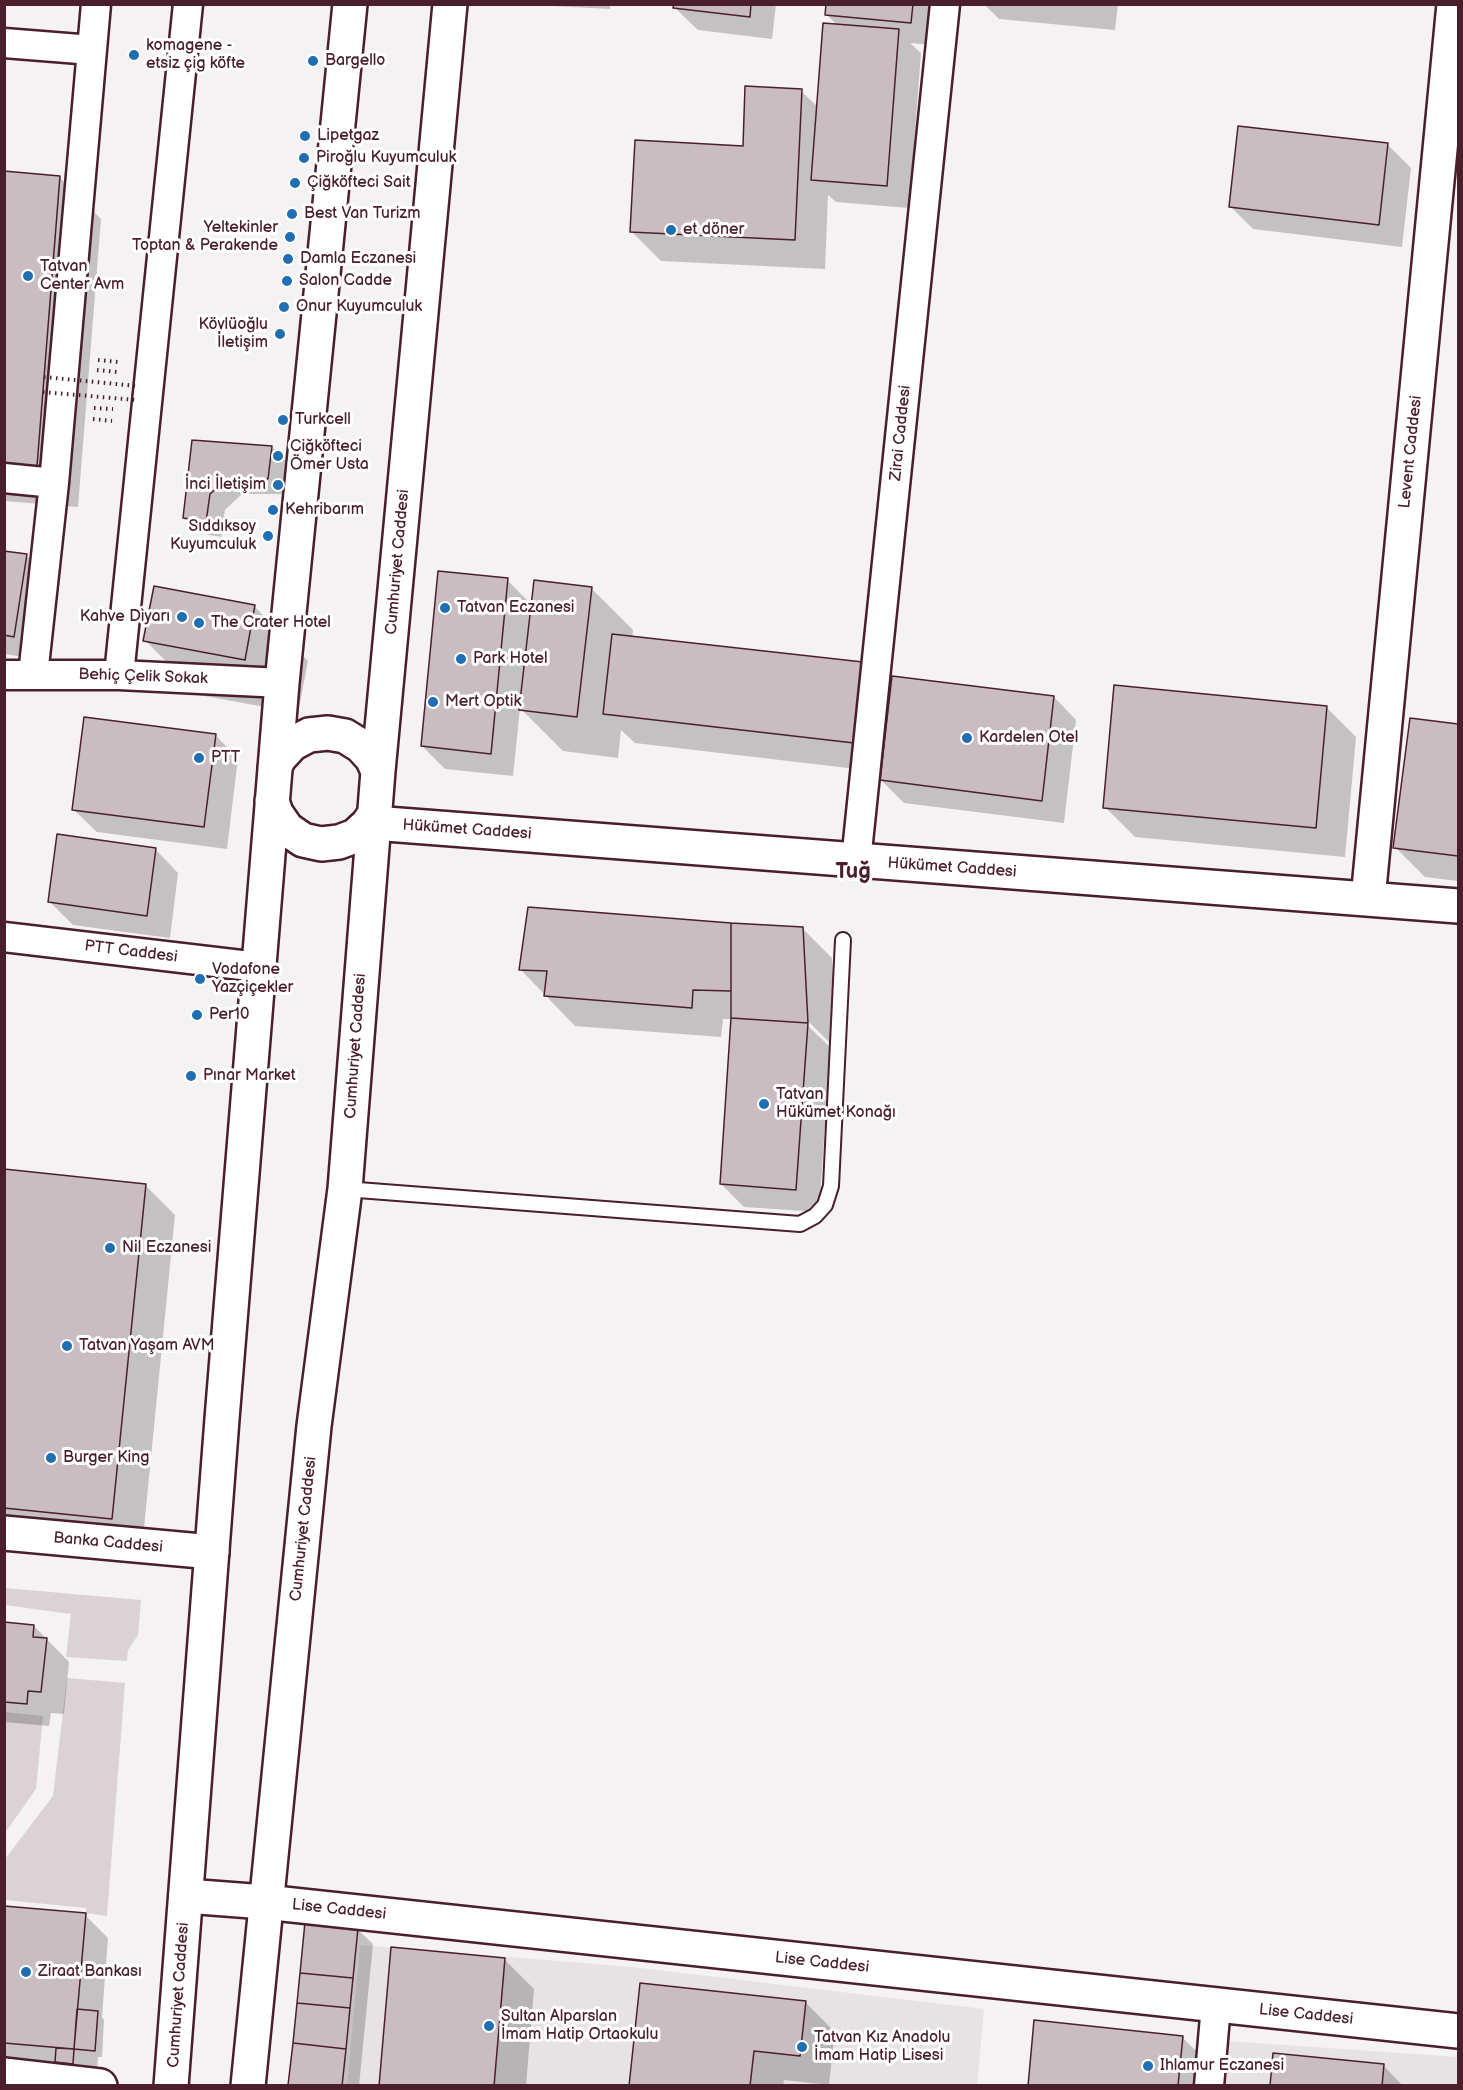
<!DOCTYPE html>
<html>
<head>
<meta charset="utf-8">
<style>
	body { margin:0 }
	#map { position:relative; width:1463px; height:2090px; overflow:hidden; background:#f4f2f2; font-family:"Balsamiq Sans",sans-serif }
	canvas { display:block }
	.frame { position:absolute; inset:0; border:6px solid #4a1f2b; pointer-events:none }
</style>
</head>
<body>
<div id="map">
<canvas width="1463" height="2090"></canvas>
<div class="frame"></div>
</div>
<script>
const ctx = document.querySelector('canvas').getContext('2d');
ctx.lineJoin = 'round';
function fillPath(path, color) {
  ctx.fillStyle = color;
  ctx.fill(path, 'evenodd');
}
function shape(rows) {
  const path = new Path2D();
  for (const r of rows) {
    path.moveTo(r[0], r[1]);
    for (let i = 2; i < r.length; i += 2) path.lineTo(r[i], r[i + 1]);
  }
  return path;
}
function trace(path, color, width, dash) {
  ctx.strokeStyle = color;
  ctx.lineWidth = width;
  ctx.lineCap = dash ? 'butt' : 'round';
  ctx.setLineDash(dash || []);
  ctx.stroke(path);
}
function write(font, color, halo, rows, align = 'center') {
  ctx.font = font + ' "Balsamiq Sans",sans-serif';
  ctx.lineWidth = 6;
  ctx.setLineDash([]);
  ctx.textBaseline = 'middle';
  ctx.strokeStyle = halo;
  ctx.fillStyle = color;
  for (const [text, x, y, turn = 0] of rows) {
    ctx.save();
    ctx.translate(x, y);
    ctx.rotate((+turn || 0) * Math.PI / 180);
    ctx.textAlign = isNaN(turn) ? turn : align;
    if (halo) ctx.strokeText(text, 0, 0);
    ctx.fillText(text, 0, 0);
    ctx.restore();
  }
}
fillPath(shape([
	[360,1945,632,1967,984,2009,977,2085,347,2086],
	[1226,2041,1458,2057,1458,2085,1223,2086]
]), '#e7e2e3');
fillPath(shape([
	[5,1588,141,1600,138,1635,128,1650,127,1661,66,1657,71,1614,5,1605],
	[67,1678,125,1683,107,1916,86,1913,86,1908,5,1900,5,1859,53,1796],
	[5,1712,43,1716,36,1789,5,1833]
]), '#dbd2d5');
fillPath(shape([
	[513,4,610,4,610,9],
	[675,4,776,4,772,39,698,30,675,8],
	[827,4,937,4,934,45,910,43,921,53,909,208,836,202,828,195,825,269,661,261,631,231,744,147,801,91,818,107,838,26,826,14],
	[984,4,1118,4,1115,30,999,19],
	[1388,145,1411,168,1402,247,1253,229,1230,206],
	[4,173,59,177,101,219,78,507,4,501],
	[194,442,272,447,287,462,283,494,242,494,225,510,221,537,200,533,185,517],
	[4,552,26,555,49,578,37,659,4,654],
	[507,580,530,603,529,614,532,615,591,588,633,630,632,638,863,664,892,692,1054,697,1076,720,1064,823,904,803,881,780,882,772,635,743,621,730,618,758,563,751,520,708,513,776,445,769,422,746],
	[254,606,308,661,298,713,199,695,145,640],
	[1326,707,1356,737,1345,857,1135,837,1105,807],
	[1411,719,1458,725,1458,881,1425,877,1395,847],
	[215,735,238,758,227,849,97,832,74,810],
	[156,850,178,873,170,938,73,925,50,902],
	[731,925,802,928,832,958,837,1050,804,1017,801,1019,835,1052,830,1052,819,1212,744,1207,721,1184,732,1019,723,1019,721,1037,575,1026,520,969],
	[4,1171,145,1185,175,1215,142,1548,4,1534],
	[4,1623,34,1626,69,1662,64,1714,51,1713,49,1726,4,1722],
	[4,1908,85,1915,108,1938,102,2017,104,2020,102,2057,98,2057,97,2071,4,2063],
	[307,1924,357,1929,373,1944,359,2086,290,2086],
	[504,1959,534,1989,526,2086,381,2086],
	[805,2002,835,2032,829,2085,784,2080,783,2086,630,2086],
	[1182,2037,1224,2079,1223,2086,1030,2086],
	[1383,2065,1403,2086,1272,2086]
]), '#0003');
const building = shape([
	[674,4,751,4,750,17,673,8,674,4],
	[826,4,913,4,911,23,825,15,826,4],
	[823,23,899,29,887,186,811,180,823,23],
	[745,86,802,89,795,240,630,232,635,140,743,146,745,86],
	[1238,126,1388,143,1379,225,1229,207,1238,126],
	[4,171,60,176,37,466,4,463,4,171],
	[192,440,272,446,268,479,227,479,210,494,206,522,183,518,192,440],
	[4,551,27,554,14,637,4,635,4,551],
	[438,571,508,578,491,754,421,746,438,571],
	[534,580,592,587,577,717,519,710,534,580],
	[154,586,255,605,245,660,143,641,154,586],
	[612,634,863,662,854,743,603,714,612,634],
	[892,676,1054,696,1042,801,880,780,892,676],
	[1114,685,1327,706,1316,828,1103,808,1114,685],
	[84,717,216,734,204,827,72,810,84,717],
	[1410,718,1458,724,1458,856,1393,848,1410,718],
	[57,834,156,848,147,916,48,902,57,834],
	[528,907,731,923,731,991,693,990,692,1008,544,996,547,971,519,970,528,907],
	[731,923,803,927,808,1023,731,1018,731,923],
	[731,1018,808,1023,796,1190,720,1184,731,1018],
	[4,1169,146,1184,112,1519,4,1508,4,1169],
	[4,1622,34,1625,33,1637,47,1638,41,1692,28,1691,27,1704,4,1702,4,1622],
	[4,1906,86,1913,74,2049,4,2043,4,1906],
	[305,1922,358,1928,353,1978,300,1973,305,1922],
	[391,1947,505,1958,494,2086,379,2086,391,1947],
	[300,1973,353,1978,350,2008,297,2003,300,1973],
	[640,1983,806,2001,800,2056,754,2051,750,2086,629,2086,640,1983],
	[297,2003,350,2008,346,2049,293,2043,297,2003],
	[77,2009,98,2011,95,2051,74,2049,77,2009],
	[1034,2020,1183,2036,1178,2086,1028,2086,1034,2020],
	[293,2043,346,2049,342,2086,288,2085,293,2043],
	[56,2048,74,2049,73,2064,55,2062,56,2048],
	[1273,2053,1384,2064,1382,2086,1270,2086,1273,2053]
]);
fillPath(building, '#cabdc1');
trace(building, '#4a1f2b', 1.5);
const lane = shape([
	[345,1189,800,1224,815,1216,825,1205,831,1186,843,940]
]);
const street = shape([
	[4,43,92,50],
	[4,478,54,483],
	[4,675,119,675,282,683],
	[33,675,54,483,96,4],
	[119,675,188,4],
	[856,861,945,4],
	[4,937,258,967],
	[1209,2086,1216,2005]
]);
const secondary = shape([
	[373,823,1458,906],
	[1368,899,1454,4],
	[4,1533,212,1552],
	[186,1896,265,1902,1458,2031],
	[4,2075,100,2086]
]);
const highway = shape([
	[275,767,279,758,292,744,309,735,328,733,345,736,361,746,372,758,378,771],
	[272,801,276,813,287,829,303,840,321,844,339,842,355,836,368,824,374,815],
	[171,2086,222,1419,282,683,350,4],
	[248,2086,314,1426,345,1189,378,771,450,4]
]);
trace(lane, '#4a1f2b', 18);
trace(street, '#4a1f2b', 33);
trace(secondary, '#4a1f2b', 38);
trace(highway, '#4a1f2b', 38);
trace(shape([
	[98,360,118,362],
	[97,370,117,372],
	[94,408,113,409],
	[93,419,112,421]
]), '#4a1f2b', 4, [1.5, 4.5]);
trace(lane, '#fff', 14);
trace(street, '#fff', 28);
trace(secondary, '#fff', 33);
trace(highway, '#fff', 33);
trace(shape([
	[44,377,137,386],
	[43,392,136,400]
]), '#4a1f2b', 4, [1.5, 4.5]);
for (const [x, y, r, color] of [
	[134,55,6,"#1f6fb2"],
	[313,61,6,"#1f6fb2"],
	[305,136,6,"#1f6fb2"],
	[304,158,6,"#1f6fb2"],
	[295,183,6,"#1f6fb2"],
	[292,214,6,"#1f6fb2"],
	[671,230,6,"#1f6fb2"],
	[290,237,6,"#1f6fb2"],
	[288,259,6,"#1f6fb2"],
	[28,276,6,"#1f6fb2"],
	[287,281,6,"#1f6fb2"],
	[284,307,6,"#1f6fb2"],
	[280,334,6,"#1f6fb2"],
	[283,420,6,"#1f6fb2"],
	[278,456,6,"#1f6fb2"],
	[278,485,6,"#1f6fb2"],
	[273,510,6,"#1f6fb2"],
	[268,536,6,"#1f6fb2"],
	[445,608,6,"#1f6fb2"],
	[182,617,6,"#1f6fb2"],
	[199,623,6,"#1f6fb2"],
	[461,659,6,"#1f6fb2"],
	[433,702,6,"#1f6fb2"],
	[967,738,6,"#1f6fb2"],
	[199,758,6,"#1f6fb2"],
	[200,979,6,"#1f6fb2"],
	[197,1015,6,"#1f6fb2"],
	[191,1076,6,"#1f6fb2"],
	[764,1104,6,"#1f6fb2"],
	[110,1248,6,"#1f6fb2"],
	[67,1346,6,"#1f6fb2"],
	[51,1458,6,"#1f6fb2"],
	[26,1972,6,"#1f6fb2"],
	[489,2026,6,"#1f6fb2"],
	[802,2047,6,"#1f6fb2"],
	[1148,2066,6,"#1f6fb2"]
]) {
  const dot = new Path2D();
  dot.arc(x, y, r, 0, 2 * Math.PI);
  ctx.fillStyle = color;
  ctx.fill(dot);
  trace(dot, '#fff', 2);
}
write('16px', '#4a1f2b', '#fff', [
	["komagene -",146,46],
	["etsiz çig köfte",146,64],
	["Bargello",325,61],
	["Lipetgaz",317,136],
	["Piroğlu Kuyumculuk",316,158],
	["Çiğköfteci Sait",307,183],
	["Best Van Turizm",304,214],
	["Yeltekinler",278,228,"right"],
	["Toptan & Perakende",278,246,"right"],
	["et döner",683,230],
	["Damla Eczanesi",300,259],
	["Tatvan",40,267],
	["Center Avm",40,285],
	["Salon Cadde",299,281],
	["Onur Kuyumculuk",296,307],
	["Köylüoğlu",268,325,"right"],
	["İletişim",268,343,"right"],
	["Turkcell",295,420],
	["Çiğköfteci",290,447],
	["Ömer Usta",290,465],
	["İnci İletişim",266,485,"right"],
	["Kehribarım",285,510],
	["Sıddıksoy",256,527,"right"],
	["Kuyumculuk",256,545,"right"],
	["Tatvan Eczanesi",457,608],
	["Kahve Diyarı",170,617,"right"],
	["The Crater Hotel",211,623],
	["Park Hotel",473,659],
	["Mert Optik",445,702],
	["Kardelen Otel",979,738],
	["PTT",211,758],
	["Vodafone",212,970],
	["Yazçiçekler",212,988],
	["Per10",209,1015],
	["Pınar Market",203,1076],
	["Tatvan",776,1095],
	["Hükümet Konağı",776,1113],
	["Nil Eczanesi",122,1248],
	["Tatvan Yaşam AVM",79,1346],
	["Burger King",63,1458],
	["Ziraat Bankası",38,1972],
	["Sultan Alparslan",501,2017],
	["İmam Hatip Ortaokulu",501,2035],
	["Tatvan Kız Anadolu",814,2038],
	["İmam Hatip Lisesi",814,2056],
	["Ihlamur Eczanesi",1160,2066]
], 'left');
write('16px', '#4a1f2b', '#fff', [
	["Zirai Caddesi",901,433,-84],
	["Levent Caddesi",1411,452,-84],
	["Cumhuriyet Caddesi",398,562,-85],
	["Behiç Çelik Sokak",143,677,2],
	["Hükümet Caddesi",467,830,4],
	["Hükümet Caddesi",952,868,4],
	["PTT Caddesi",131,952,7],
	["Cumhuriyet Caddesi",356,1046,-86],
	["Cumhuriyet Caddesi",304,1529,-84],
	["Banka Caddesi",108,1543,5],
	["Lise Caddesi",339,1910,6],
	["Lise Caddesi",822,1963,6],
	["Cumhuriyet Caddesi",179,1995,-86],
	["Lise Caddesi",1306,2015,6]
]);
write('bold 22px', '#4a1f2b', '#fff', [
	["Tuğ",853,872]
]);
</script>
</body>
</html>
